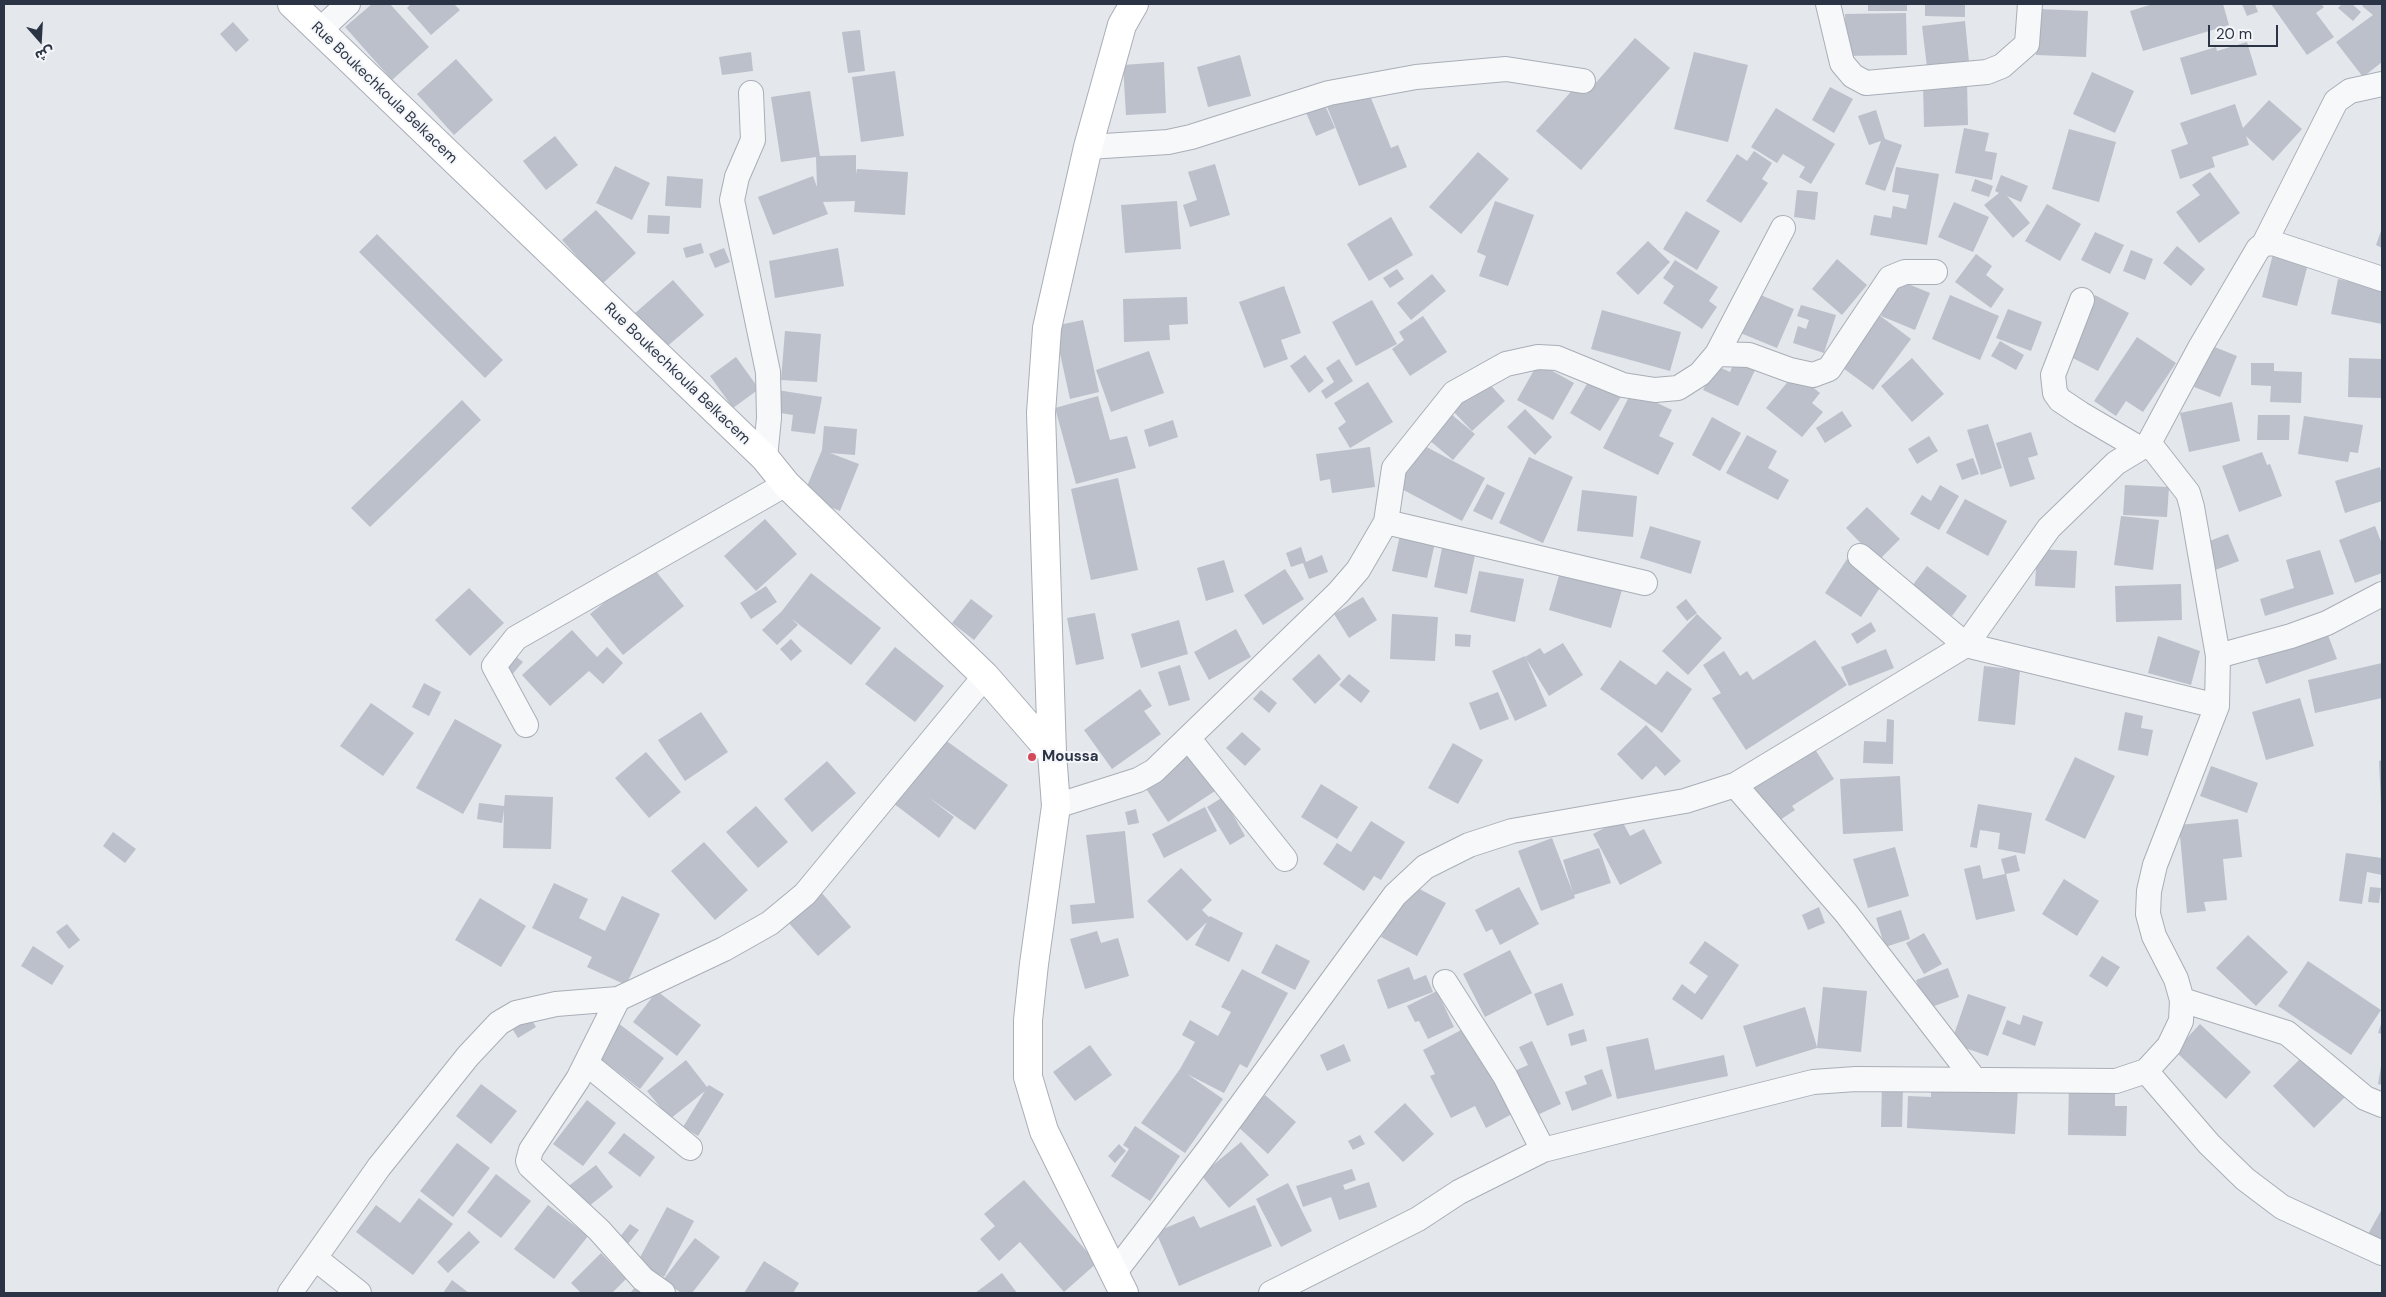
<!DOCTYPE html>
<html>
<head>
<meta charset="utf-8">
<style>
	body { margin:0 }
	#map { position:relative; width:2386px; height:1297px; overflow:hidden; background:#e4e7ec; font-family:"DM Sans","Noto Sans Arabic",sans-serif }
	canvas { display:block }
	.frame { position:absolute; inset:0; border:5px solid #2b3445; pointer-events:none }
	.north { position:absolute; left:15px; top:15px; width:50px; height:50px; -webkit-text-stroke:4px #f4f6f9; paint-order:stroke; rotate:161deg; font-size:14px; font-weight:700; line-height:20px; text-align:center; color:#2b3445 }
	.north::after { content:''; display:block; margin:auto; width:18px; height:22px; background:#2b3445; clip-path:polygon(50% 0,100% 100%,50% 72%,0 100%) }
	.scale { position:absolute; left:2208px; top:25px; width:70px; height:22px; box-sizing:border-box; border:2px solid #2b3445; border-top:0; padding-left:6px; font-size:15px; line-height:18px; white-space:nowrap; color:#2b3445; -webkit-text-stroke:4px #f4f6f9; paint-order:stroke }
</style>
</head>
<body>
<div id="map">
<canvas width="2386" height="1297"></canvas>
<div class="frame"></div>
<div class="north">ش</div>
<div class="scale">20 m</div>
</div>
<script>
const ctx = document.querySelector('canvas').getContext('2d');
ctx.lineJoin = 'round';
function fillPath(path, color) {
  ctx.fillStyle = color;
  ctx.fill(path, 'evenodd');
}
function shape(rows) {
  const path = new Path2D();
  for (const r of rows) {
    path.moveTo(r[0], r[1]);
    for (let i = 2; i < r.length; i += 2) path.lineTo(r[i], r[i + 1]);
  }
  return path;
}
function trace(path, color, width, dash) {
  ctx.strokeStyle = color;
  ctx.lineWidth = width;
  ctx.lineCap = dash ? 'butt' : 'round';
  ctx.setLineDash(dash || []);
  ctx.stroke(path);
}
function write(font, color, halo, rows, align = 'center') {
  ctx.font = font + ' "DM Sans",sans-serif';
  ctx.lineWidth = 4;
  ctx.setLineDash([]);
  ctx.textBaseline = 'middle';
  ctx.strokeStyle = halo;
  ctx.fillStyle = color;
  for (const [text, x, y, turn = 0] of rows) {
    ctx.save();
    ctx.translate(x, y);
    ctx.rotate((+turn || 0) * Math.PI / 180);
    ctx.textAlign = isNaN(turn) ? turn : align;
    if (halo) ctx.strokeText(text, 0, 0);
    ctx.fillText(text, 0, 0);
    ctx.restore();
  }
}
fillPath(shape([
	[372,4,390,4,429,47,392,80,345,27],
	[411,4,454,4,460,10,431,35,407,8],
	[1868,4,1907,4,1907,11,1868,11],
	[1925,4,1965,4,1965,17,1925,16],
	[2153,4,2223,4,2229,25,2143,51,2130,11],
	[2242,4,2255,4,2258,12,2247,16],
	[2271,4,2321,4,2324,7,2316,13,2334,37,2307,55],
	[2342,4,2352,4,2361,12,2353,21,2338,8],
	[2364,4,2382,4,2382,62,2363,77,2336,42,2373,15,2362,6],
	[2038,9,2088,11,2086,57,2036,55],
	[1906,13,1907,55,1846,56,1845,14],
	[1965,21,1969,62,1927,67,1922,26],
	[233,22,249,40,236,52,220,34],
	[860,30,865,71,848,73,842,32],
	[1635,38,1670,68,1581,170,1536,131,1576,86,1586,94],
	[2247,42,2257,75,2191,95,2180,58,2216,47,2217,51],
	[751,52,753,71,722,75,719,57],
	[1694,52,1748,65,1728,142,1674,129],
	[1240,55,1251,96,1208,107,1197,67],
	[456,59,493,100,454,135,417,94],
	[1164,62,1166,113,1126,115,1123,65],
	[895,71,904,136,861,142,852,77],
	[2092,72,2134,91,2115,133,2073,114],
	[1967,81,1968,125,1924,127,1923,83],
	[1830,87,1853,99,1834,133,1812,120],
	[1367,88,1391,148,1398,145,1407,167,1359,186,1326,104],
	[810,91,820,156,856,155,856,174,857,169,908,172,905,215,854,212,855,201,823,202,828,214,773,235,758,197,813,176,817,187,816,157,781,162,771,97],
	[2269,100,2302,129,2273,161,2246,136,2249,145,2212,157,2215,167,2180,179,2171,150,2188,144,2180,123,2235,104,2243,128],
	[1324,103,1335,128,1316,136,1305,110],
	[1776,108,1835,144,1811,184,1799,177,1805,167,1783,154,1777,163,1751,147],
	[1876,110,1885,139,1902,145,1885,191,1865,184,1881,141,1869,145,1858,116],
	[1964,128,1989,133,1985,151,1997,153,1992,180,1955,173],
	[2069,129,2116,142,2099,202,2052,189],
	[555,136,578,165,546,190,523,161],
	[1754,151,1772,163,1762,179,1768,183,1741,223,1706,201,1737,154,1747,161],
	[1478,152,1509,179,1461,234,1429,207],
	[1215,164,1230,215,1190,227,1183,205,1197,200,1188,172],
	[615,166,650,183,632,220,596,203],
	[1896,167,1939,174,1927,245,1870,235,1874,215,1891,218,1893,206,1906,209,1909,195,1892,192],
	[2210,172,2240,213,2199,243,2176,212,2200,195,2192,185],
	[2001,175,2028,186,2021,202,2007,196,2030,223,2013,238,1984,205,1999,193,1995,191],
	[667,176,703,179,701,208,665,206],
	[1975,179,1993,186,1989,197,1971,191],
	[1797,190,1818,192,1815,220,1794,217],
	[1177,201,1181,249,1125,253,1121,205],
	[1495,201,1534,215,1508,286,1479,276,1486,256,1477,252],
	[1954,202,1989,217,1973,252,1938,237],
	[2047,204,2081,224,2060,261,2025,241],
	[596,210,636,253,602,284,562,240],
	[1686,211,1720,231,1697,270,1663,249],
	[648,215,670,216,669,234,647,233],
	[1391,217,1413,255,1369,281,1347,244],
	[2382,228,2382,248,2376,245],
	[2095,232,2124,245,2110,274,2081,260],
	[377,234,503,360,485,378,359,252],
	[1648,241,1670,262,1638,295,1616,273],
	[701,243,704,253,686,258,683,248],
	[2177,246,2205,269,2191,286,2163,263],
	[724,248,730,262,715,268,709,254],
	[838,248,844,286,775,298,769,261],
	[2131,250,2153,259,2145,280,2123,271],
	[2274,250,2309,260,2297,306,2262,297],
	[1976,254,1992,266,1986,275,2004,289,1991,308,1955,282],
	[1837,259,1867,285,1842,315,1812,289],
	[1675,260,1718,287,1709,301,1717,307,1702,329,1663,303,1674,286,1663,278],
	[1397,269,1404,279,1390,288,1383,278],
	[1432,274,1446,291,1411,320,1397,303],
	[1896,279,1930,293,1915,330,1881,316],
	[2338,279,2382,288,2382,324,2331,314],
	[673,280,704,315,664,349,634,314],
	[1284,286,1301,333,1281,340,1288,359,1264,368,1239,302],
	[1756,293,1794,309,1777,348,1738,332],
	[1950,295,1999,316,1980,360,1932,339],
	[2095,295,2129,313,2098,371,2063,353],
	[1187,297,1188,324,1169,325,1170,340,1124,342,1123,299],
	[1372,300,1397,344,1356,366,1332,322],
	[1801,305,1836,315,1824,353,1793,343,1798,326,1806,329,1809,320,1797,316],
	[2008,309,2042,322,2031,351,1996,338],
	[1602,310,1681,332,1670,371,1591,349],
	[1875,312,1911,339,1873,390,1836,363],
	[1423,316,1447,352,1410,376,1392,349,1404,340,1399,332],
	[1083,320,1099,392,1070,399,1054,326],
	[785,331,821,334,817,382,781,380],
	[2137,337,2176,363,2143,412,2126,401,2116,416,2094,401],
	[2000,341,2024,355,2016,370,1991,356],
	[2212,346,2237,356,2220,397,2194,387],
	[1149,351,1164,393,1111,412,1096,370],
	[1305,355,1324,381,1309,393,1290,366],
	[736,357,759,389,733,408,710,376],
	[1736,358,1756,368,1738,406,1703,390,1715,365,1730,372],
	[1912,358,1944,394,1912,422,1881,386],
	[2349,358,2382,359,2382,398,2348,397],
	[1339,359,1353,381,1326,399,1321,391,1334,382,1326,368],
	[1538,363,1574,383,1553,420,1517,400],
	[2251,363,2274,363,2274,371,2302,372,2301,403,2270,402,2271,386,2251,385],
	[1795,373,1820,393,1812,403,1823,412,1802,437,1766,408],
	[1591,377,1622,395,1600,431,1570,413],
	[1486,380,1505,401,1472,431,1452,410],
	[1368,382,1393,422,1350,448,1338,428,1346,422,1334,403],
	[777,390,822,397,815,434,791,431,793,415,774,412],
	[1632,391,1672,410,1659,436,1674,443,1658,475,1603,448],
	[1098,396,1110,440,1127,436,1136,468,1076,484,1055,408],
	[462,400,481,420,370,527,351,508],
	[2232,402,2240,441,2189,452,2180,413],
	[1445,409,1475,434,1453,460,1423,435],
	[1525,409,1552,437,1535,455,1507,427],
	[1842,411,1852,426,1825,443,1816,428],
	[2258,415,2290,415,2289,440,2257,440],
	[2304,416,2363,425,2358,453,2350,452,2348,462,2298,454],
	[1712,417,1741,433,1720,471,1692,455],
	[1173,420,1178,437,1149,447,1144,430],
	[1988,424,2002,468,1981,475,1967,430],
	[824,426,857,429,855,455,830,453,859,464,840,511,803,496,822,450],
	[2031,432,2038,455,2028,458,2035,479,2010,487,1996,443],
	[1747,435,1777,451,1768,468,1789,480,1778,500,1726,473],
	[1929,436,1938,451,1917,464,1908,449],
	[1419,443,1485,478,1462,521,1396,486],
	[1370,447,1375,487,1332,493,1330,479,1320,481,1316,454],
	[2262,452,2267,465,2270,464,2282,496,2239,512,2222,466],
	[1529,457,1573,477,1543,543,1499,523],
	[1973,458,1979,474,1962,480,1956,464],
	[2380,467,2382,475,2382,501,2345,513,2335,481],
	[1118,478,1138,570,1091,580,1071,489],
	[1487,484,1505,493,1492,520,1473,511],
	[1940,485,1959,496,1939,530,1910,514,1922,495,1931,501],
	[2125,485,2169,487,2167,517,2123,515],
	[1582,490,1637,496,1633,537,1577,531],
	[1965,499,2007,521,1988,556,1946,533],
	[1867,507,1900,539,1878,561,1846,528],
	[2121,516,2159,520,2153,570,2114,565],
	[765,519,797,554,756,591,724,556],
	[1650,526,1701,541,1691,574,1640,558],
	[2375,526,2382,544,2382,573,2355,583,2339,540],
	[2228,534,2239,561,2210,572,2199,545],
	[1400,535,1435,543,1427,578,1392,571],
	[1301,547,1306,562,1322,555,1328,572,1309,579,1303,563,1291,567,1286,553],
	[1442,548,1475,555,1467,594,1434,587],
	[2037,549,2077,551,2075,588,2035,586],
	[2320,550,2334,594,2265,616,2260,599,2294,588,2286,560],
	[1847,559,1883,583,1861,617,1825,593],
	[1224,560,1234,592,1206,601,1197,568],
	[651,565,684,606,623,655,590,614],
	[1927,566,1967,596,1952,616,1912,586],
	[1285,569,1304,599,1263,625,1244,595],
	[1479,571,1524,579,1515,622,1470,612],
	[1560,572,1622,590,1611,628,1549,610],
	[811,573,881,628,851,665,792,619,798,625,777,645,762,630,782,611],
	[2181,584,2182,620,2116,622,2115,586],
	[766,586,777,602,751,619,740,603],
	[469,588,504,623,470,656,435,620],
	[1363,597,1377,620,1349,638,1334,614],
	[971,599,993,616,974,640,952,623],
	[1686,599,1697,613,1687,621,1676,607],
	[1095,613,1104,659,1076,665,1067,618],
	[1392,614,1438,617,1435,661,1390,659],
	[1697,614,1722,638,1688,675,1662,651],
	[1179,620,1188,654,1141,668,1131,634],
	[1871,622,1876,631,1857,644,1851,634],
	[2325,627,2337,659,2266,684,2255,652],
	[1236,629,1251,657,1209,680,1194,652],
	[572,630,597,657,607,647,623,663,603,684,589,671,550,706,522,675],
	[1455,634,1471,635,1470,647,1455,646],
	[2158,636,2200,651,2191,685,2148,673],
	[791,639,802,651,791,661,780,649],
	[1815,640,1847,685,1746,750,1712,698,1721,693,1703,665,1724,651,1740,676,1747,671,1753,680],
	[1563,643,1583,675,1549,696,1525,657,1540,648,1544,654],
	[895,647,944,686,915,722,865,684],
	[1886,649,1894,668,1849,686,1841,667],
	[510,652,523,662,509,678,498,668],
	[1319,654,1341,679,1315,704,1292,679],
	[1525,656,1547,706,1515,721,1492,671],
	[1620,660,1656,685,1667,671,1692,689,1662,733,1600,689],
	[2382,663,2382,698,2315,713,2308,680],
	[1180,665,1190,700,1169,706,1158,672],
	[1984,666,2020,670,2015,725,1978,721],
	[1349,674,1370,691,1361,703,1339,685],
	[424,683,441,692,429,716,412,707],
	[1140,689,1152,706,1144,711,1161,734,1112,769,1084,730],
	[1261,690,1277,703,1269,713,1253,699],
	[1498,692,1509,719,1480,730,1469,703],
	[2300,698,2314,746,2266,760,2252,712],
	[371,703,414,733,383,776,340,746],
	[701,712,728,752,685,781,658,740],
	[2125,712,2143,716,2141,728,2153,730,2148,756,2118,750],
	[455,719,502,745,463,814,416,788],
	[1887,719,1894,720,1893,764,1863,763,1864,741,1886,742],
	[1646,725,1681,761,1665,776,1656,766,1642,780,1617,754],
	[1242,732,1261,749,1245,766,1226,748],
	[941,737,1008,785,975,830,928,797,954,817,939,838,893,803],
	[1453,743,1483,760,1458,804,1428,788],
	[1811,743,1834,779,1792,806,1795,810,1777,822,1750,782],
	[1188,751,1215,791,1168,822,1141,781],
	[646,752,681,792,649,818,615,778],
	[2075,757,2115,776,2085,839,2045,820],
	[2382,760,2382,806,2381,806,2379,761],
	[827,761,856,793,812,832,784,799],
	[2211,766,2258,783,2247,813,2200,796],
	[1900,776,1903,831,1843,834,1840,779],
	[1321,784,1358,807,1337,839,1301,817],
	[505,795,553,797,551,849,503,848,504,810,502,823,477,819,479,803,504,806],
	[1223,797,1245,836,1230,845,1207,807],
	[1978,804,2032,813,2025,854,1998,849,2000,833,1980,830,1977,848,1970,847],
	[756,806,788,842,758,868,726,832],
	[1205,807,1217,831,1164,858,1152,834],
	[1136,809,1139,823,1128,825,1125,812],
	[1621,819,1630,836,1644,829,1662,863,1620,885,1593,834],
	[2238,819,2242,857,2223,859,2227,900,2204,902,2206,911,2187,913,2179,825],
	[1371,821,1405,842,1381,880,1374,876,1364,891,1323,864,1337,843,1351,852],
	[1125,831,1134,918,1072,924,1070,905,1095,903,1086,835],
	[113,832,136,849,125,863,103,846],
	[1552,838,1573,893,1563,860,1599,848,1611,883,1574,895,1575,898,1541,911,1518,851],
	[704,842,748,890,715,920,671,871],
	[1895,847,1909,896,1868,908,1853,859],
	[2346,853,2382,858,2382,875,2367,872,2362,904,2339,901],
	[2016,855,2020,871,2006,874,2015,911,1976,920,1964,869,1980,865,1983,879,2005,874,2001,859],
	[1181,868,1212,900,1202,910,1209,917,1210,916,1243,933,1229,962,1195,945,1207,922,1187,941,1147,901],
	[2064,879,2099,901,2077,936,2042,914],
	[554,883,588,899,579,918,605,931,622,896,660,914,626,985,587,967,592,957,532,928],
	[1410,884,1446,903,1417,956,1381,937],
	[1519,887,1539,924,1500,945,1492,929,1486,932,1475,910],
	[2370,887,2381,888,2379,903,2368,902],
	[821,892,851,927,818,956,787,921],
	[480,898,526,926,501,967,455,940],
	[1819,907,1825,923,1808,930,1802,915],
	[1901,910,1910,939,1885,947,1876,918],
	[67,924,80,940,69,949,56,932],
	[1097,931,1101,943,1118,938,1129,976,1085,989,1070,939],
	[1924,933,1942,964,1924,974,1906,943],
	[2248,935,2288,972,2256,1006,2216,968],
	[1705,941,1739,965,1702,1020,1672,999,1682,984,1695,994,1708,976,1689,963],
	[1276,944,1310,961,1295,990,1261,973],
	[33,946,64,966,52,985,21,966],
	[1510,950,1532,993,1485,1017,1463,974],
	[2102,956,2120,967,2107,987,2089,976],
	[2308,961,2381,1010,2351,1055,2278,1006],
	[1409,967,1414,980,1426,975,1433,992,1388,1009,1377,980],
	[1948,968,1959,997,1926,1009,1916,980],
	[1242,969,1288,993,1247,1068,1240,1064,1224,1093,1187,1074,1223,1099,1185,1153,1141,1123,1180,1069,1195,1042,1182,1035,1190,1020,1218,1036,1231,1012,1221,1007],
	[1562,983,1574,1015,1547,1026,1534,994],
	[1823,987,1867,991,1861,1052,1817,1048,1756,1067,1743,1026,1805,1007,1817,1047],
	[657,991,701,1025,677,1056,633,1022],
	[1437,991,1454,1027,1428,1039,1419,1021,1415,1022,1407,1006],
	[1968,994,2006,1007,1988,1056,1951,1043],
	[525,1009,536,1027,518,1038,507,1020],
	[2023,1015,2043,1022,2035,1046,2002,1034,2007,1020,2020,1025],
	[2382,1021,2382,1034,2378,1033],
	[618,1023,664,1058,640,1089,594,1054],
	[2200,1024,2251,1072,2226,1099,2175,1051],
	[1467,1027,1512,1114,1486,1128,1475,1106,1451,1118,1430,1076,1435,1074,1423,1050],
	[1584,1029,1587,1041,1571,1046,1568,1034],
	[1648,1038,1655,1070,1724,1055,1728,1076,1617,1099,1606,1047],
	[1532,1041,1561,1104,1531,1118,1510,1073,1528,1065,1519,1047],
	[1344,1044,1351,1061,1327,1071,1320,1055],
	[1090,1045,1112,1075,1075,1101,1053,1072],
	[2307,1052,2348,1094,2314,1128,2273,1086],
	[686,1060,707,1087,709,1085,724,1094,698,1136,683,1127,705,1091,670,1119,647,1091],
	[2381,1066,2382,1066,2382,1085,2378,1084],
	[1602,1069,1612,1096,1572,1111,1565,1092,1587,1084,1584,1076],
	[1882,1083,1903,1084,1902,1127,1881,1127],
	[2069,1083,2115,1085,2115,1106,2127,1106,2126,1136,2068,1135],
	[481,1084,517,1111,491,1144,456,1116],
	[1931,1085,2018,1090,2015,1134,1907,1128,1908,1096,1931,1097],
	[1265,1095,1296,1122,1268,1154,1237,1126],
	[587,1100,616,1123,583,1166,553,1144],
	[1405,1103,1434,1134,1403,1162,1374,1132],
	[1135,1126,1180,1156,1150,1201,1111,1176,1129,1149,1123,1145],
	[624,1133,655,1157,640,1177,608,1153],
	[1360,1135,1365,1144,1353,1150,1348,1141],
	[1241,1142,1269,1175,1229,1208,1201,1175],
	[457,1143,490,1168,453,1217,420,1191],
	[1119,1144,1126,1151,1115,1163,1108,1156],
	[596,1165,613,1187,584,1210,566,1188],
	[1352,1169,1356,1180,1343,1185,1345,1190,1369,1182,1377,1207,1339,1220,1331,1197,1303,1207,1296,1186],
	[496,1174,531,1201,501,1238,467,1212],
	[1024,1180,1097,1263,1064,1292,1020,1242,999,1261,980,1239,995,1226,984,1214],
	[1288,1183,1312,1231,1281,1247,1256,1199],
	[419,1198,453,1224,413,1275,356,1232,376,1205,400,1223],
	[548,1205,588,1236,554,1279,514,1249],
	[1255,1205,1272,1246,1179,1286,1156,1232,1194,1216,1200,1228],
	[667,1207,694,1221,664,1277,637,1263],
	[2382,1209,2382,1244,2367,1236],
	[630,1224,639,1230,627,1245,619,1238],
	[469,1231,480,1242,448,1273,437,1262],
	[695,1238,720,1257,692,1293,681,1293,663,1280],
	[601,1253,626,1279,612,1293,581,1293,571,1283],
	[764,1261,799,1283,793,1293,744,1293],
	[1002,1273,1017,1293,975,1293],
	[452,1280,469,1293,443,1293],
	[640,1282,654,1293,630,1293]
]), '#bbc0ca');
const street = shape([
	[1828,4,1842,63,1853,76,1866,83,1987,72,2002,66,2027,44,2030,4],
	[319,31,348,4],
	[751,93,753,140,737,177,732,200,768,372,769,418,765,458],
	[1088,147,1168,142,1191,137,1329,93,1416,77,1506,69,1583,81],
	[2264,244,2273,243,2382,279],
	[2082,300,2053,375,2055,393,2060,400,2081,414,2139,448],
	[1717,354,1783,228],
	[1386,522,1394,468,1454,393,1506,364,1538,357,1557,358,1623,385,1655,390,1678,388,1700,374,1717,354,1749,355,1790,370,1813,375,1829,369,1890,278,1905,272,1935,272],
	[1860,556,1966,645,2049,528,2116,463,2149,443],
	[2218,656,2291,636,2327,623,2382,594],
	[526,725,494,666,516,638,786,484],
	[1189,739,1285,859],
	[1735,785,1846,913,1975,1080],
	[1056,806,1138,780,1154,771,1338,593,1358,570,1386,522,1645,583],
	[1445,982,1505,1076,1543,1150],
	[618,999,578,1079,531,1150,528,1161,530,1166,599,1230,643,1279,663,1293],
	[2182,1000,2287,1033,2365,1098,2382,1105],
	[586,1063,690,1148],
	[2146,1071,2209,1144,2245,1179,2282,1207,2382,1253],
	[316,1259,359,1293],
	[1115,1272,1209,1149,1395,895,1425,867,1469,845,1512,831,1685,801,1735,785,1966,645,2217,706],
	[290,1293,379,1167,468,1056,499,1023,516,1013,556,1004,618,999,724,949,770,923,805,894,985,676],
	[1271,1293,1418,1219,1459,1192,1543,1150,1813,1082,1856,1079,2116,1081,2146,1071,2169,1046,2181,1021,2182,1000,2176,979,2154,936,2148,914,2149,891,2155,865,2217,706,2218,656,2192,507,2188,493,2149,443,2201,346,2258,249,2264,244,2336,101,2350,91,2382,84]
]);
const secondary = shape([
	[292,4,765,458,786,484,985,676,1052,753],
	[1124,1293,1044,1131,1028,1077,1028,1020,1034,964,1056,806,1052,753,1041,413,1047,328,1088,147,1122,25,1134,4]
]);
trace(street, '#a9aeb7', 26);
trace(secondary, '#a9aeb7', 30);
trace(street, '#f7f8fa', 24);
trace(secondary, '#fff', 28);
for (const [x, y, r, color] of [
	[1032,757,5,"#d1495b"]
]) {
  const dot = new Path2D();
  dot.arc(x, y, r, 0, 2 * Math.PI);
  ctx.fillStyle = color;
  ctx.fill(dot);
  trace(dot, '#f4f6f9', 2);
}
write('15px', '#2b3445', '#f4f6f9', [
	["Rue Boukechkoula Belkacem",384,93,44],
	["Rue Boukechkoula Belkacem",677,374,44]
]);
write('bold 15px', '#2b3445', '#f4f6f9', [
	["Moussa",1042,757]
], 'left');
</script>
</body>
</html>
